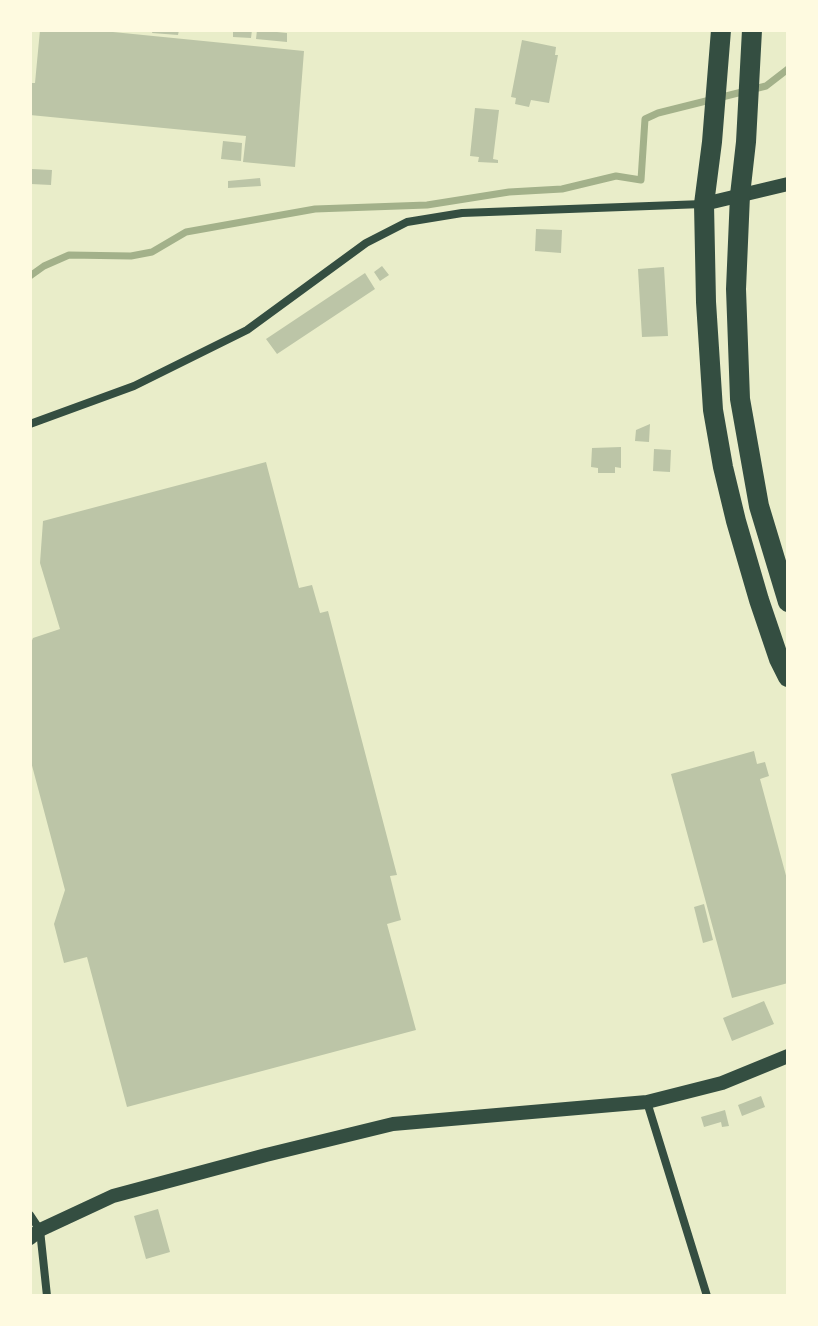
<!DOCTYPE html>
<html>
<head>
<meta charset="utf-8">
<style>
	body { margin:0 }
	#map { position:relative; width:818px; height:1326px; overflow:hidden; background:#e9edc9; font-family:Lato,sans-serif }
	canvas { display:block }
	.frame { position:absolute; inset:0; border:32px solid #fefae0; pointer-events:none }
</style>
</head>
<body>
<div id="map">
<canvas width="818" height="1326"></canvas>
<div class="frame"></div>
</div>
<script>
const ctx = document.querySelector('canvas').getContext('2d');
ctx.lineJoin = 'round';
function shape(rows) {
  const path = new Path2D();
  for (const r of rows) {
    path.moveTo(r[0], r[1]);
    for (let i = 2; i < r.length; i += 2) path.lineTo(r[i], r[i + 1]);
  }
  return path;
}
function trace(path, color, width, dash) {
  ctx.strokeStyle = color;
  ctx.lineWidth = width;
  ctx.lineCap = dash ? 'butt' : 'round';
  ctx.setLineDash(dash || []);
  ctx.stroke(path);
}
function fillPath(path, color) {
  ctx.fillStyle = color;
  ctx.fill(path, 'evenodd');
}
trace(shape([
	[30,276,44,266,69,255,131,256,152,252,186,232,315,209,427,205,509,192,562,189,616,176,641,180,645,119,658,113,766,86,788,69]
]), '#a3b18a', 7);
fillPath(shape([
	[40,30,113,30,113,32,304,51,295,167,243,162,246,136,30,115,30,83,35,83],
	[153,30,179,30,178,35,152,33],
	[233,30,252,30,251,38,233,37],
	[257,30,287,33,287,42,256,39],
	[522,40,556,47,555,55,558,55,549,103,531,100,529,107,515,104,516,98,511,97],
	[475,108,499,110,493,159,498,160,498,163,478,162,479,157,470,156],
	[223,141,242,143,241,161,221,159],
	[32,169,52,170,51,185,31,184],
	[260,178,261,186,228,188,228,181],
	[536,229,562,230,561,253,535,251],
	[382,266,389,275,380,281,374,272],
	[664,267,668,336,642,337,638,269],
	[365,273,375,289,277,354,266,339],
	[650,424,649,442,635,441,636,430],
	[621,447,621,468,615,467,615,473,598,473,598,468,591,467,592,448],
	[654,449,671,450,670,472,653,471],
	[266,462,299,588,312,585,320,613,328,611,397,875,390,876,401,920,387,924,416,1030,127,1107,87,957,64,963,54,924,65,890,30,758,30,645,33,638,60,629,40,563,43,521],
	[754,751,757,764,765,762,769,776,760,779,788,883,788,983,732,998,671,774],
	[704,904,713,940,703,943,694,907],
	[764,1001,774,1024,732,1041,723,1018],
	[761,1096,765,1107,742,1116,738,1105],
	[725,1110,729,1126,722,1127,721,1122,704,1127,701,1117],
	[158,1209,170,1252,146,1259,134,1216]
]), '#bcc5a7');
trace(shape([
	[30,424,134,386,247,330,366,243,407,222,462,213,703,204],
	[647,1102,707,1296],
	[30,1215,40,1230,47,1296]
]), '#344e41', 8);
trace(shape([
	[704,204,788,184],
	[30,1238,40,1230,113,1196,266,1155,393,1124,647,1102,722,1083,788,1056]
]), '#344e41', 14);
trace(shape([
	[721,30,712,142,704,204,706,302,713,410,723,467,736,521,759,600,779,659,788,677],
	[752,30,746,142,740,195,736,289,740,399,759,506,788,602]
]), '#344e41', 20);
</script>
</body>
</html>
